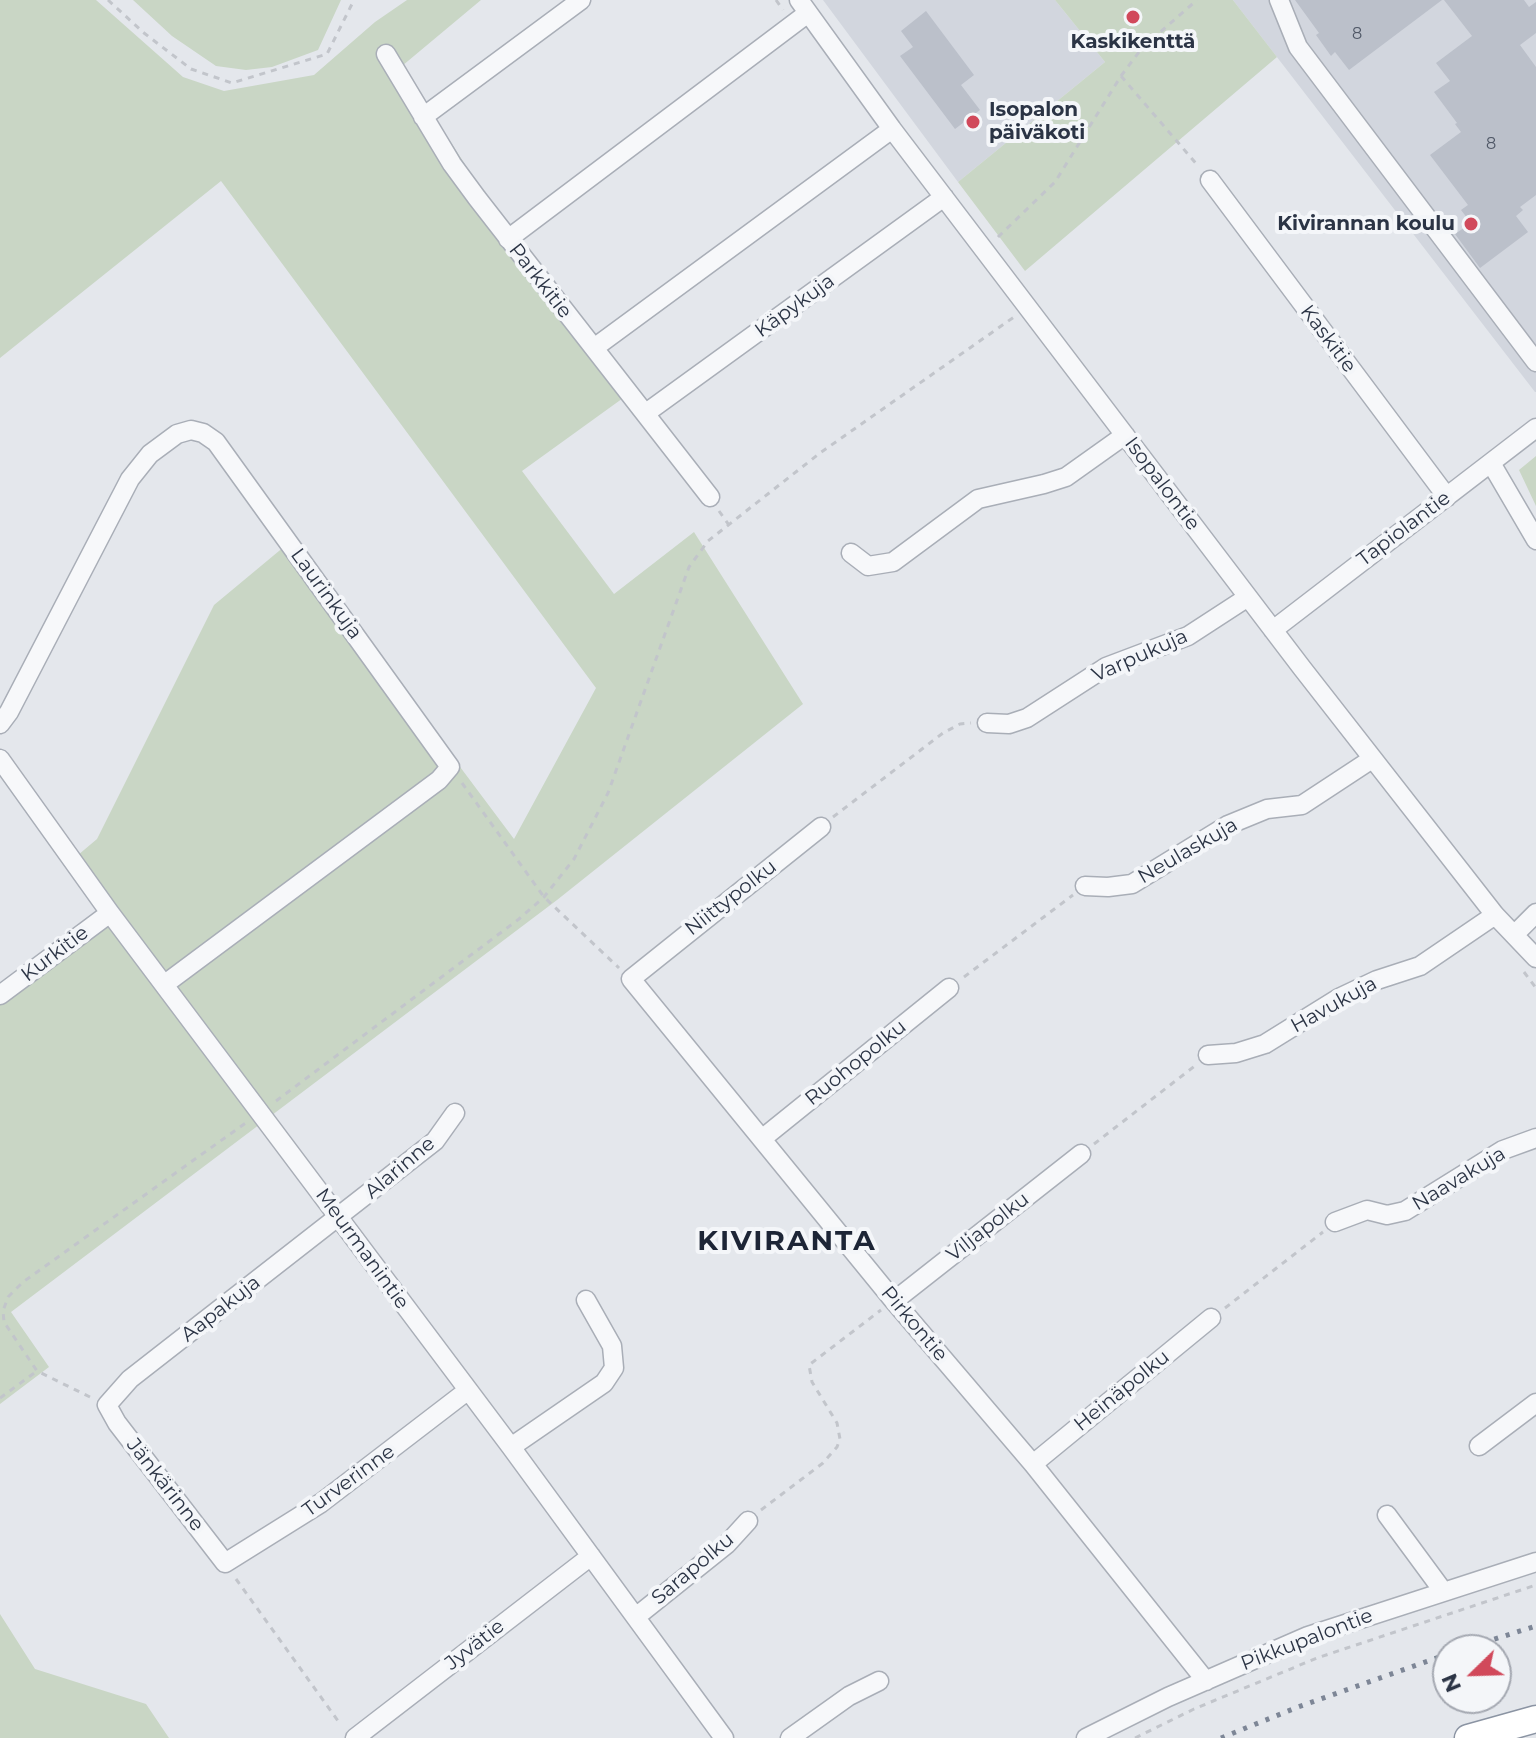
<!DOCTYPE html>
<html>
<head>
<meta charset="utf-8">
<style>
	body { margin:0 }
	#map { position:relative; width:1536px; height:1738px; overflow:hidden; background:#e4e7ec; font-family:Montserrat,sans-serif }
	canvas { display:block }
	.north { position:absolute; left:1432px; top:1634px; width:80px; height:80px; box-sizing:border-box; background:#f4f6f9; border:2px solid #a4a8b1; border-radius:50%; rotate:247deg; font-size:22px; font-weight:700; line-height:32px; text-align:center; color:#2b3445 }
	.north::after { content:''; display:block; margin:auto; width:28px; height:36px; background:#d1495b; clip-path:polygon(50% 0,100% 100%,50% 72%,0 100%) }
</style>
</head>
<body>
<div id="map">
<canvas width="1536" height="1738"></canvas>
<div class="north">N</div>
</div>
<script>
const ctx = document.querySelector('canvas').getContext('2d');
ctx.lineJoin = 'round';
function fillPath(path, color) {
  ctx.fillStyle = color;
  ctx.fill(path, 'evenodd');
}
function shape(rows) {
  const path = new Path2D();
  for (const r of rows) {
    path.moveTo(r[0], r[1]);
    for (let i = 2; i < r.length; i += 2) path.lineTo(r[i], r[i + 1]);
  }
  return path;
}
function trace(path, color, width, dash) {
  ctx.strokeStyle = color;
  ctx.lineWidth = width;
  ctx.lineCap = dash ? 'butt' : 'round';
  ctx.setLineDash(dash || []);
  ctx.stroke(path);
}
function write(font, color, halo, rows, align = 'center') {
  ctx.font = font + ' Montserrat,sans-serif';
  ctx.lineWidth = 8;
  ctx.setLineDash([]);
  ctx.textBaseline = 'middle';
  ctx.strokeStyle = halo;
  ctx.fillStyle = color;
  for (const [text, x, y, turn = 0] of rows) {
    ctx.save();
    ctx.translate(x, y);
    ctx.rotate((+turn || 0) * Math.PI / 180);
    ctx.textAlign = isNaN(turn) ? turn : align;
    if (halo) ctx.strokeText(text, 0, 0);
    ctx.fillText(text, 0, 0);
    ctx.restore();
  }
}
fillPath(shape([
	[823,0,1055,0,1105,62,958,182],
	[1233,0,1536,0,1536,392,1535,392]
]), '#d2d6de');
fillPath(shape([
	[0,0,96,0,183,77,224,91,314,75,375,22,407,0,481,0,402,66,482,191,637,388,522,471,614,594,694,532,803,704,557,900,11,1312,49,1367,0,1404,0,989,100,914,65,866,97,839,214,605,291,541,514,839,596,688,221,181,0,358],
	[133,0,341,0,318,50,272,67,246,70,216,66,172,36],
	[1055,0,1233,0,1277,57,1025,271,958,182,1105,62],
	[1536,456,1536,506,1519,470],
	[0,1614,35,1669,146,1704,169,1738,0,1738]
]), '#c9d6c5');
fillPath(shape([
	[1295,0,1442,0,1349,70,1335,52,1331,56,1316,35,1319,33],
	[1444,0,1524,0,1529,7,1536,2,1536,33,1520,45,1536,67,1536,195,1520,207,1523,210,1516,216,1528,232,1480,268,1455,234,1471,223,1461,210,1468,205,1430,155,1461,132,1455,124,1457,123,1434,92,1450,81,1436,63,1472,36],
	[926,11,974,75,961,85,980,110,955,129,900,56,913,47,901,31]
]), '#bbc0ca');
const minor = shape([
	[799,0,892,129,1302,668,1495,915,1536,958],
	[1279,0,1298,47,1536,362],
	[386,54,452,164,477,198,710,497],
	[423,117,581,0],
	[1210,180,1447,497],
	[508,239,808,13],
	[594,348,892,129],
	[646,413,944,197],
	[1491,463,1536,540],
	[851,553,868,566,893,562,978,499,1044,484,1066,477,1125,435],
	[1273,630,1536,428],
	[987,723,1009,724,1027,718,1106,667,1188,636,1248,597],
	[0,724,9,712,130,479,150,454,177,434,191,430,203,433,216,442,450,767,439,780,165,984],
	[0,759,110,913,511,1447,724,1738],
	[821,827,631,979,894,1301,1033,1464,1206,1681],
	[1085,886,1108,887,1132,884,1228,825,1267,809,1302,805,1372,759],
	[1515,934,1536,913],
	[0,995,110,913],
	[1208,1055,1236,1053,1265,1044,1339,998,1377,980,1420,966,1495,915],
	[455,1113,435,1141,130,1379,107,1405,117,1423,225,1563,321,1503,467,1391],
	[763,1138,949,988],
	[1335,1222,1367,1210,1387,1215,1405,1211,1503,1150,1536,1138],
	[894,1301,1081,1154],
	[1479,1446,1536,1403],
	[511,1447,604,1383,614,1368,612,1346,586,1300],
	[1033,1464,1211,1318],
	[1387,1515,1443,1591],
	[637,1616,727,1544,748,1521],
	[355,1738,591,1556],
	[790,1738,849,1696,879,1681],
	[1086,1738,1168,1697,1308,1636,1536,1562]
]);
const highway = shape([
	[1468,1738,1536,1719]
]);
trace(minor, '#a9aeb7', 21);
trace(highway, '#8b94a3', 29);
trace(shape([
	[108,0,144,33,191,69,232,83,327,54,354,0],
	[776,0,783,10],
	[1121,76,1199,167],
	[998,237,1055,182,1121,76,1142,48,1197,0],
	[719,511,729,525],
	[462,783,544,897,619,968],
	[833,817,943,733,960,724,971,723],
	[1524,972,1536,988],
	[964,977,1073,895],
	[276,1101,519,919,544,897,574,859,608,793,689,567,708,541,820,453,1014,317],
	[1094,1144,1196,1065],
	[1225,1308,1323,1232],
	[90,1397,37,1371,4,1322,3,1311,8,1297,23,1282,247,1122],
	[0,1398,37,1371],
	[761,1510,823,1463,837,1447,840,1439,837,1423,812,1382,809,1365,881,1310],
	[236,1579,341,1725],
	[1135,1738,1194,1709,1317,1658,1536,1585]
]), '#c2c5cb', 3, [6, 6]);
trace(minor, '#f7f8fa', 18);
trace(highway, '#fff', 26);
trace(shape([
	[1460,1650,1536,1626],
	[1221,1738,1298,1707,1448,1654]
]), '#7d8696', 5, [4, 8]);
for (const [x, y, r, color] of [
	[1133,17,8,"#d1495b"],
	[973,122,8,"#d1495b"],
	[1471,224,8,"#d1495b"]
]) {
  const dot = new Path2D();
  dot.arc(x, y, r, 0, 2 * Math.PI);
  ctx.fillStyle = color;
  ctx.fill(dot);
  trace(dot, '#f4f6f9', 3);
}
write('16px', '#4f5766', null, [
	["8",1357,34],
	["8",1491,144]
]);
write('bold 20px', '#2b3445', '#f4f6f9', [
	["Kaskikenttä",1133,42],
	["Isopalon",989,110,"left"],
	["päiväkoti",989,133,"left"],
	["Kivirannan koulu",1455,224,"right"]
]);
write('20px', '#2b3445', '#f4f6f9', [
	["Parkkitie",540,281,52],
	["Käpykuja",795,306,-36],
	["Kaskitie",1328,339,53],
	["Isopalontie",1162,484,53],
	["Tapiolantie",1404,529,-37],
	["Laurinkuja",326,594,54],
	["Varpukuja",1140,656,-24],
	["Neulaskuja",1188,851,-30],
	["Niittypolku",731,898,-38],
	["Kurkitie",55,954,-37],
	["Havukuja",1334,1005,-29],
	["Ruohopolku",856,1063,-39],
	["Alarinne",400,1168,-40],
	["Naavakuja",1459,1179,-31],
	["Viljapolku",988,1227,-38],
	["Meurmanintie",362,1249,54],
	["Aapakuja",221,1309,-38],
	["Pirkontie",914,1324,50],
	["Heinäpolku",1122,1391,-39],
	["Turverinne",349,1481,-36],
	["Jänkärinne",165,1485,52],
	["Sarapolku",693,1569,-40],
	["Pikkupalontie",1307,1640,-21],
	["Jyvätie",475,1645,-38]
]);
ctx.letterSpacing = '2px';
write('bold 28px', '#1d2536', '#f4f6f9', [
	["KIVIRANTA",787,1242]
]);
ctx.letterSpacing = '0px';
</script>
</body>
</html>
